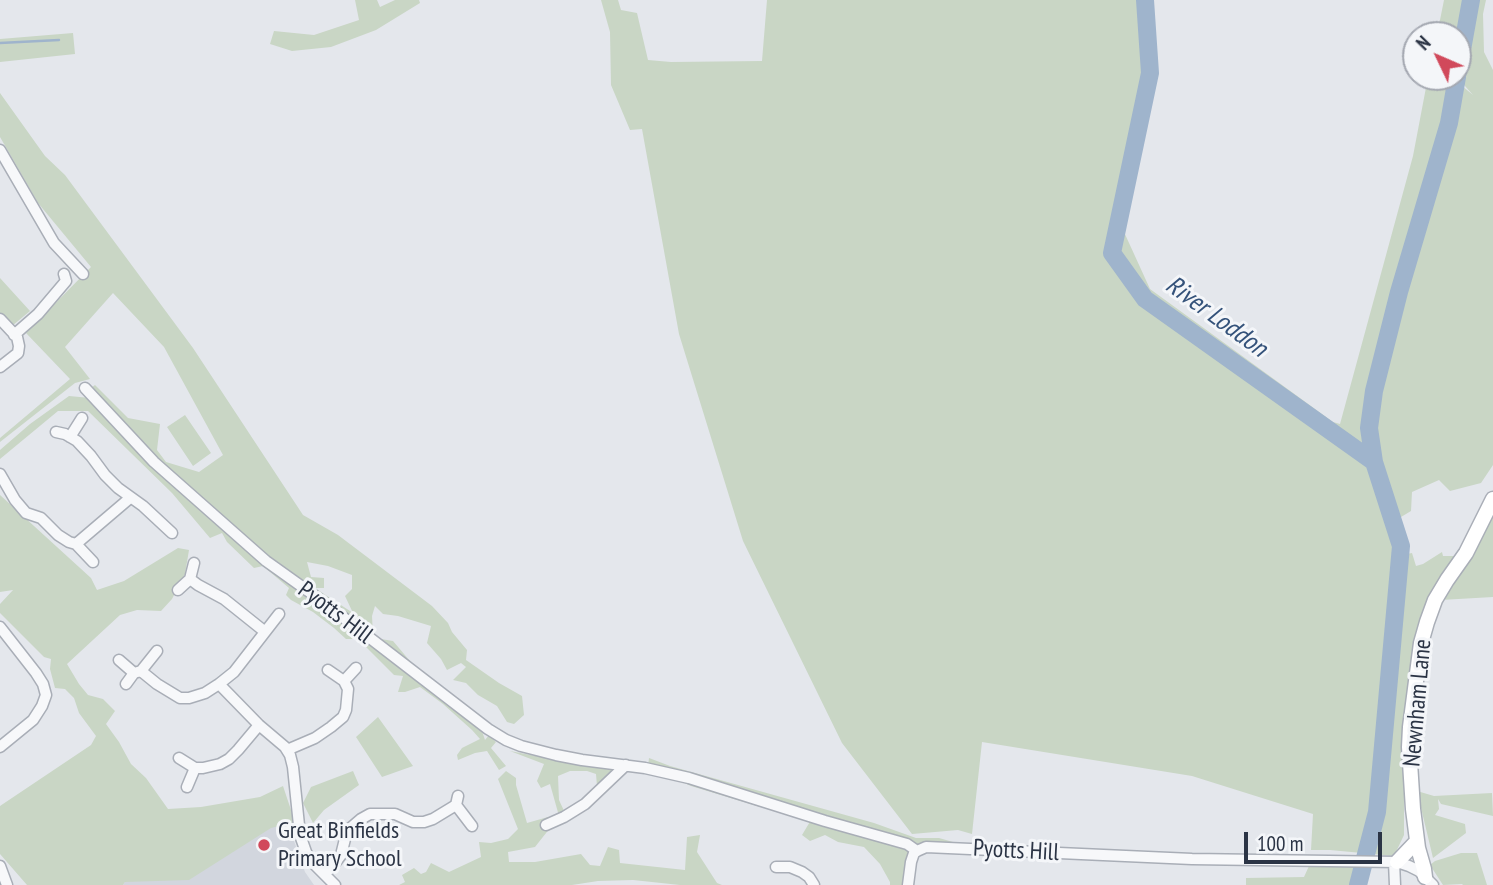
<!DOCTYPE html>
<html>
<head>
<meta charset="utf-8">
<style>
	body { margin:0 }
	#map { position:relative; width:1493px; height:885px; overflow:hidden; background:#e4e7ec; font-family:"PT Sans Narrow",sans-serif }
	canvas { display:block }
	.north { position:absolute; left:1402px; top:21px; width:70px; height:70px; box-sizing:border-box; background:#f4f6f9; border:2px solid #a4a8b1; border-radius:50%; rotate:314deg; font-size:19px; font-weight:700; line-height:28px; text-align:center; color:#2b3445 }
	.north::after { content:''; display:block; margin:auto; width:24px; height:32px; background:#d1495b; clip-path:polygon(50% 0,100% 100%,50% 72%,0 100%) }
	.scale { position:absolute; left:1244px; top:832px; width:138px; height:32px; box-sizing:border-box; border:4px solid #2b3445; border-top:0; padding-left:9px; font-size:21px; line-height:24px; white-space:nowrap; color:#2b3445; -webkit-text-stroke:5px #f4f6f9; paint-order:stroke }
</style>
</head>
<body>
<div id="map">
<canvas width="1493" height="885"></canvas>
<div class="north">N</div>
<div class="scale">100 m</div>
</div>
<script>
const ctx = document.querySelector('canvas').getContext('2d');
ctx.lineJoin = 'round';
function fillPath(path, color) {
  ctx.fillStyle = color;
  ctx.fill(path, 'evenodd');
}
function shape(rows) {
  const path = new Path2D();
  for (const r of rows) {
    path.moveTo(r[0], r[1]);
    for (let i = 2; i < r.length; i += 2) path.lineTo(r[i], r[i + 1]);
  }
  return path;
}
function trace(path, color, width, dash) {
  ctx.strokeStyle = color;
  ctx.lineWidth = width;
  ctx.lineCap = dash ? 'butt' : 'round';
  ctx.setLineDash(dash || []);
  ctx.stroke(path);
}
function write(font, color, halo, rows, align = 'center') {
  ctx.font = font + ' "PT Sans Narrow",sans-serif';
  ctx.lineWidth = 6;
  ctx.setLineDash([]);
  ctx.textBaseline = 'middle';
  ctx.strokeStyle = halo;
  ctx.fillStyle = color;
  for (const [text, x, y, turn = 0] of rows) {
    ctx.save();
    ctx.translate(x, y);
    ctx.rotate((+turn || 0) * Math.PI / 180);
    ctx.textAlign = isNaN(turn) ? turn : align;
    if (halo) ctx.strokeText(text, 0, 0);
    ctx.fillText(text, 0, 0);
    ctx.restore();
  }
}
fillPath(shape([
	[283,810,305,872,314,885,123,885,125,882]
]), '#d2d6de');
fillPath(shape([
	[355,0,377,0,380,7,395,0,419,0,420,3,376,30,331,47,292,51,270,44,274,31,314,35,359,20],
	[601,0,618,0,621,10,637,13,648,60,671,62,762,61,767,0,1146,0,1152,18,1141,133,1124,232,1150,289,1333,422,1340,424,1413,156,1428,77,1453,77,1443,137,1456,81,1473,95,1457,77,1458,35,1437,35,1444,0,1486,0,1483,14,1484,52,1493,70,1493,465,1481,483,1450,491,1439,480,1412,492,1411,511,1396,520,1401,546,1407,554,1412,553,1416,566,1423,564,1442,552,1443,556,1458,556,1444,570,1427,604,1417,629,1408,690,1404,757,1404,835,1394,856,1330,850,1311,850,1313,814,1192,776,982,742,972,834,958,830,912,834,842,743,743,541,679,334,642,129,630,130,611,85,610,32],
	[73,33,75,54,0,62,0,39],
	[0,93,45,156,65,175,193,348,303,515,338,535,432,606,448,623,452,632,467,650,466,660,499,683,522,696,524,715,514,724,507,722,497,706,478,695,466,683,453,680,466,667,461,663,447,670,441,659,427,643,431,626,398,616,383,614,375,606,372,616,373,635,381,639,393,641,415,667,451,693,446,699,482,731,485,740,489,735,496,742,491,748,506,766,499,770,487,751,475,753,458,760,457,755,462,748,480,739,472,730,443,704,420,687,405,692,398,692,403,676,394,675,358,639,346,639,334,628,313,612,291,600,286,595,289,588,263,566,254,568,227,542,222,533,210,538,172,493,88,411,58,411,0,459,0,450,30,424,69,396,90,398,91,388,95,385,128,418,160,424,157,450,166,462,199,472,223,455,164,347,113,293,65,347,90,379,75,383,0,442,0,438,70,379,26,333,91,267,38,203,0,137],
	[307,562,328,566,352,575,352,589,345,596,353,613,315,588,324,588,324,578,311,577],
	[0,278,30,311,12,326,0,313],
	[185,415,211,453,193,466,167,427],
	[0,495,91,578,97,590,124,581,178,548,189,550,185,574,172,599,161,611,137,610,120,615,67,664,79,684,88,695,103,699,115,711,106,724,119,742,131,764,146,778,168,809,201,807,260,797,283,786,295,822,271,828,189,880,125,882,123,885,27,885,0,854,0,806,91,745,96,736,79,713,74,698,65,689,55,688,50,669,51,659,44,657,0,613,0,604,13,590,0,592],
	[1493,504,1493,597,1441,600],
	[378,717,413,766,382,777,356,737],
	[510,751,582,765,610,768,618,772,597,786,596,774,587,771,570,771,558,776,559,800,565,813,559,816,550,784,541,788,537,781,544,764],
	[649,758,670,766,874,823,916,838,939,838,953,842,954,847,908,855,903,885,890,885,890,882,880,864,864,847,838,842,825,835,810,841,802,835,811,820,757,806,691,786,648,767],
	[353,771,359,785,324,810,313,823,303,803,311,787],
	[506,771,516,778,516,785,527,823,548,817,550,828,535,847,508,852,509,862,535,862,581,854,590,865,600,866,608,847,619,850,620,863,685,870,687,837,700,835,697,852,717,883,722,885,680,885,633,880,598,881,572,885,399,885,405,882,402,875,414,868,421,874,426,872,431,863,449,872,481,857,479,842,491,843,508,839,518,829,498,779],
	[1417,791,1434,796,1492,793,1493,816,1441,804,1438,799,1439,809,1435,815,1465,824,1466,833,1433,858],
	[1461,853,1477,853,1487,885,1463,885,1462,884,1443,885,1430,865,1435,861],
	[1309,866,1357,867,1353,885,1246,885,1246,878,1304,877]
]), '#c9d6c5');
trace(shape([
	[0,43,59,40]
]), '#9fb4cc', 2.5);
trace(shape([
	[1145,0,1150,73,1112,253,1145,299,1374,462],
	[1458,72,1471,0],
	[1358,885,1377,812,1401,546,1374,462,1369,428,1374,391,1399,292,1449,123,1457,77]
]), '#9fb4cc', 18);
const street = shape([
	[0,150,54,243,83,274],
	[0,319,17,337,19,346,18,353,0,367],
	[14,335,38,314,66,281,64,274],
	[85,388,154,462,266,561,322,601,488,729,506,740,521,746,556,755,582,760,645,768,689,778,825,821,907,844,917,851],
	[56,432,65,434,77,441,91,456,105,475,118,488,143,506,172,533],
	[70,437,82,418],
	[0,474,15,500,26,513,41,518,58,535,69,542,76,544,93,562],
	[76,544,130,498],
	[190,579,198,585,224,599,264,631],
	[178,590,190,579,194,563],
	[0,627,36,673,43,684,46,695,42,706,33,720,0,747],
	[119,660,134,673],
	[141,671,157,684,180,698,189,698,205,693,219,684,234,672,279,614],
	[344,681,356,668],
	[126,684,134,673,141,671,157,651],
	[219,684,259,725,285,747,290,755,293,767,300,835,306,852,312,862,335,885],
	[287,750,315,738,331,727,343,717,346,710,348,689,344,681,328,670],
	[179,758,195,768,203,768,220,764,229,759,238,750,259,725],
	[187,787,195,768],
	[456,805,472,826],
	[546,825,564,817,585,804,626,765],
	[917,851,926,847,1192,859,1397,862,1409,866,1419,871,1433,885],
	[1394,862,1395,885],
	[0,866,7,885],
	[776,867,790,867,802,872,809,877,814,885],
	[325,874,335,863,341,855,347,831,361,819,370,814,395,814,413,822,424,822,433,819,456,805,458,796],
	[908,885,911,862,914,853,917,851]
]);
const secondary = shape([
	[1397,862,1417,841],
	[1425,877,1424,869,1418,848,1413,809,1409,747,1410,727,1421,643,1427,622,1435,600,1447,580,1466,553,1493,499]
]);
trace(street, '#a9aeb7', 13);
trace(secondary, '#a9aeb7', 17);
trace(street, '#f7f8fa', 10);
trace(secondary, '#fff', 14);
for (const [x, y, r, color] of [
	[264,845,7,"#d1495b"]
]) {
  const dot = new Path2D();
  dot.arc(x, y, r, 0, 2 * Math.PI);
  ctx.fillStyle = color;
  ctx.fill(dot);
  trace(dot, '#f4f6f9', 2.5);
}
write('24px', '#2b3445', '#f4f6f9', [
	["Pyotts Hill",335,613,37],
	["Newnham Lane",1418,703,-85],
	["Pyotts Hill",1016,851,3]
]);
write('24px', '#2b3445', '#f4f6f9', [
	["Great Binfields",278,831],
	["Primary School",278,859]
], 'left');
write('italic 26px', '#34527a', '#f4f6f9', [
	["River Loddon",1216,317,36]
]);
</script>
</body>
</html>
